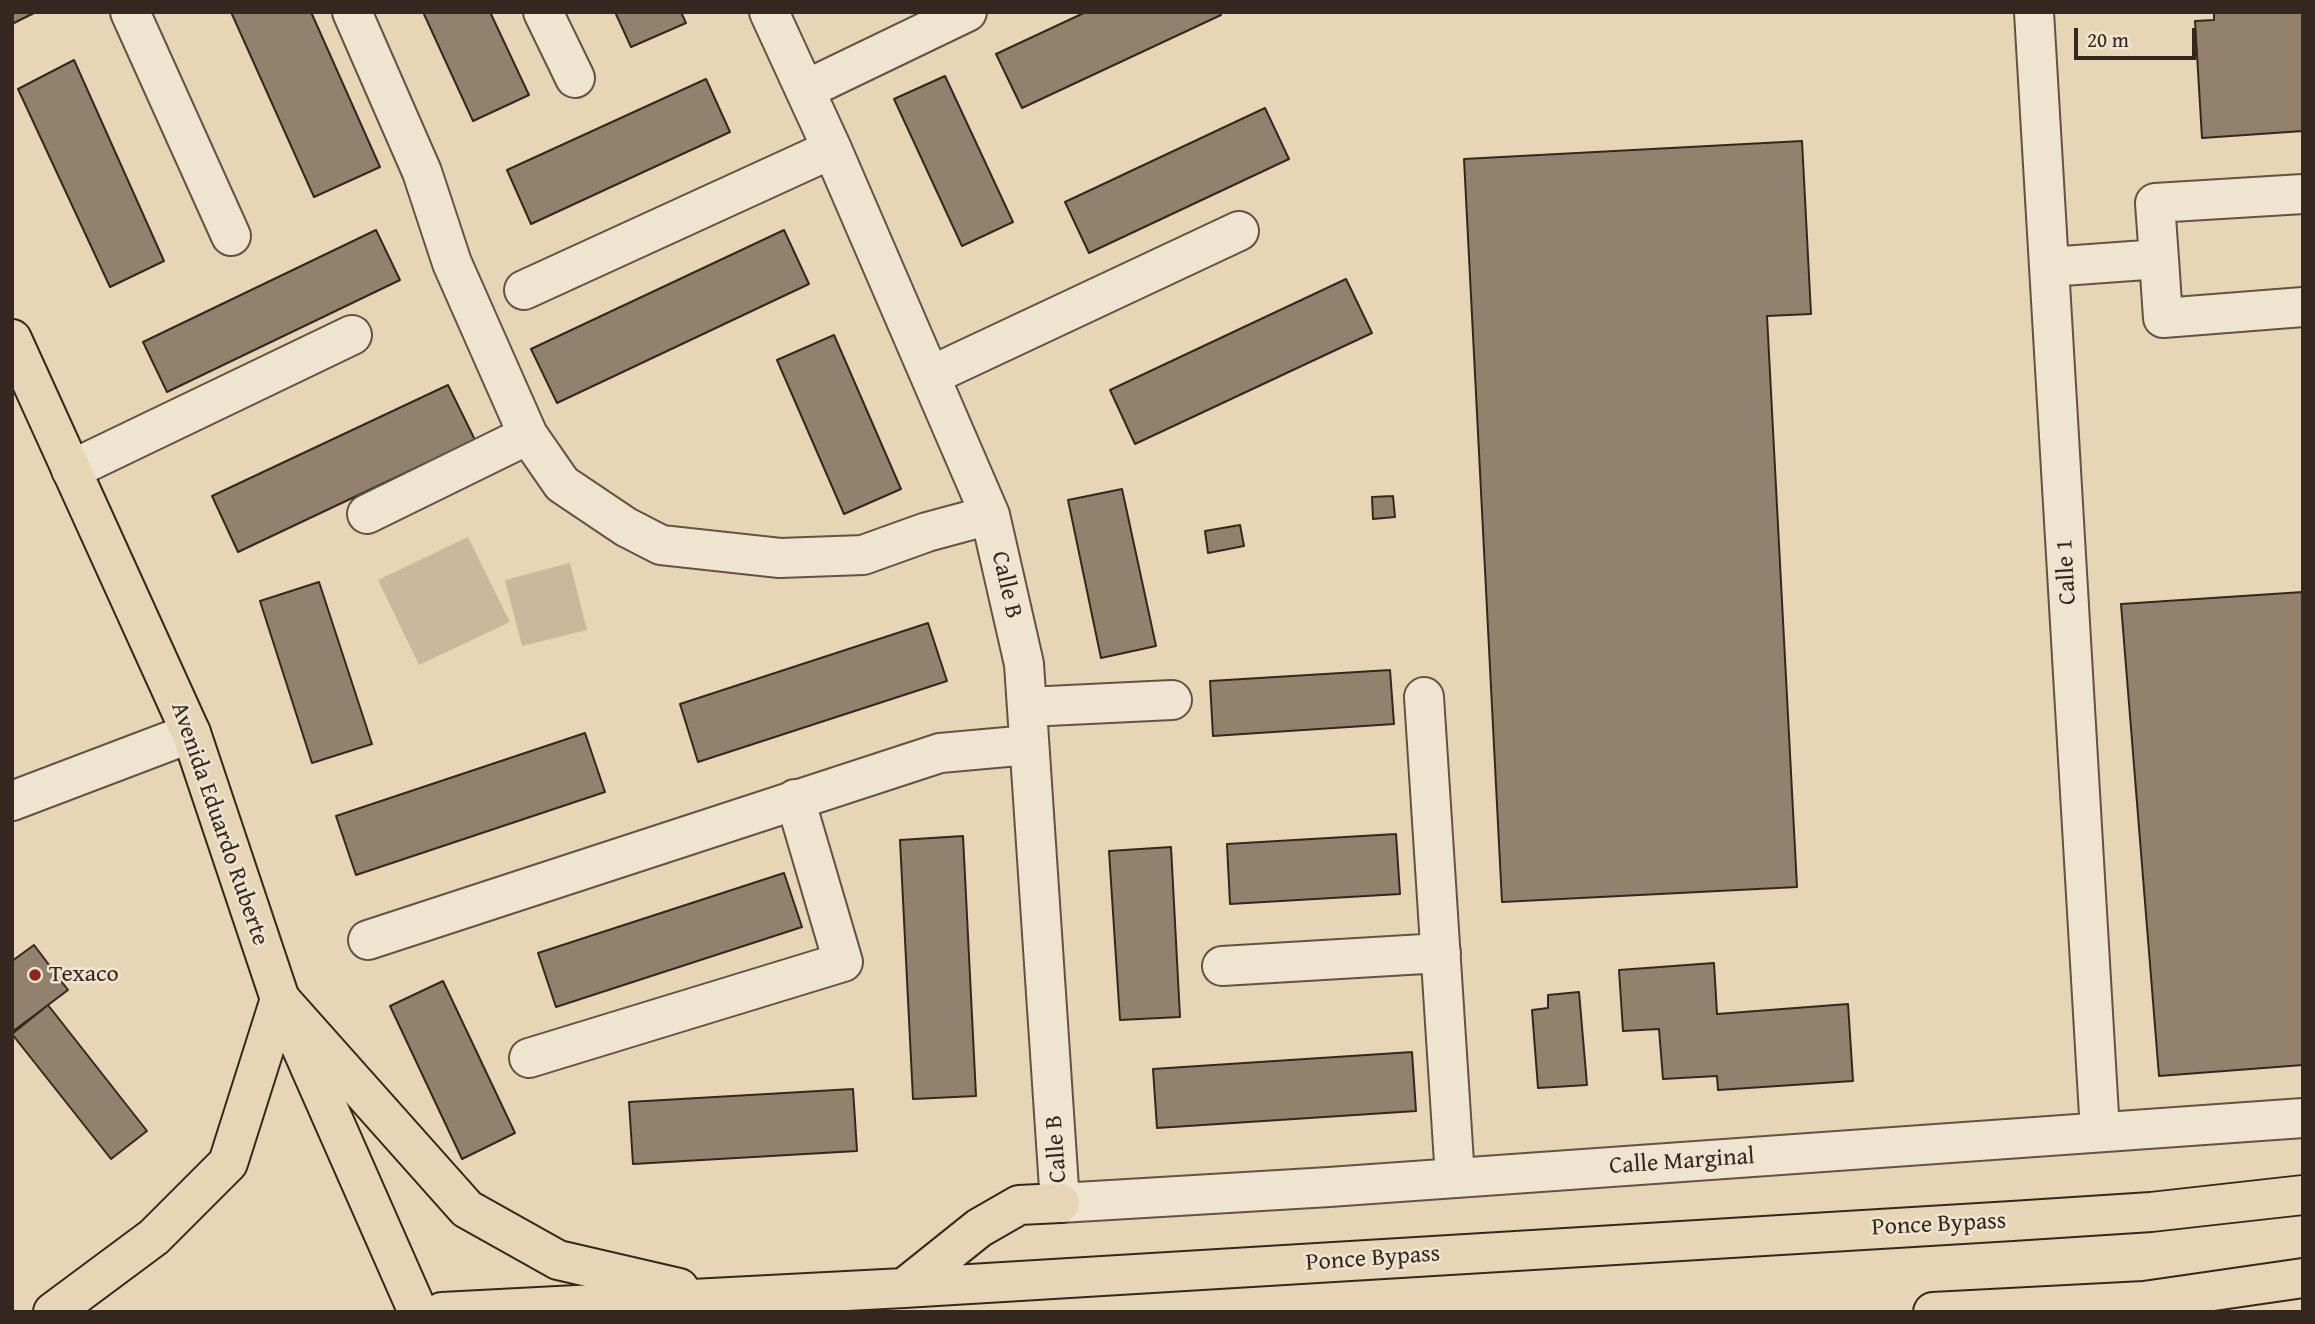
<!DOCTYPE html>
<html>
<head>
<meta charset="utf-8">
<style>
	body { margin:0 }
	#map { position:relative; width:2315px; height:1324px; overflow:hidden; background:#e7d6b6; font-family:"Gentium Book Plus",serif }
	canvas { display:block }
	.frame { position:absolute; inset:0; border:14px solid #35271d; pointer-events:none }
	.scale { position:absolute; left:2074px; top:28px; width:122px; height:32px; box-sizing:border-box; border:4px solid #35271d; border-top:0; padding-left:9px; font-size:21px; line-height:24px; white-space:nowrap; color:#35271d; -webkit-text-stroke:5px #efe4d0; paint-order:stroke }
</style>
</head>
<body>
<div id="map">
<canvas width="2315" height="1324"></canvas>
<div class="frame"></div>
<div class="scale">20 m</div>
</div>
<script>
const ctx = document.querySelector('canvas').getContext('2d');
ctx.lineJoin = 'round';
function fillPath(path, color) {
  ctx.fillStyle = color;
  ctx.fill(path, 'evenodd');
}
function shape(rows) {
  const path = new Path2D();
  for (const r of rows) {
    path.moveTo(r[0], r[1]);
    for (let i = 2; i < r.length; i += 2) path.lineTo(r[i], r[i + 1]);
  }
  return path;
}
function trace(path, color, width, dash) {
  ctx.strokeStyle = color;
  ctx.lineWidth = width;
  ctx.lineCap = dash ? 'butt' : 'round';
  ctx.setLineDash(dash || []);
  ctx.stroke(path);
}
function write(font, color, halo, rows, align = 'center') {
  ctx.font = font + ' "Gentium Book Plus",serif';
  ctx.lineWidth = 5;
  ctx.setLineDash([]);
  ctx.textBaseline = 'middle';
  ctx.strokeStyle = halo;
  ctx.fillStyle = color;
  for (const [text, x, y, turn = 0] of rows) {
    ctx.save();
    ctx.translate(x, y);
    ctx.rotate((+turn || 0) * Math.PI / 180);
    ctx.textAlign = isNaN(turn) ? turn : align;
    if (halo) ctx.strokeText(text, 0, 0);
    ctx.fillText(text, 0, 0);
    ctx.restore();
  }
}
fillPath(shape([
	[468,537,510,622,419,665,378,580],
	[570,563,587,630,522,646,505,580]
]), '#c9b89c');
const building = shape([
	[12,12,36,12,12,24,12,12],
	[231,12,311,12,380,167,314,197,231,12],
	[423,12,490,12,529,95,473,121,423,12],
	[615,12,681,12,686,23,631,47,615,12],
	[1086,12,1220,12,1221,15,1022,108,996,54,1086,12],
	[2214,12,2303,12,2303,131,2202,138,2195,21,2214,20,2214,12],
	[74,60,164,261,110,287,18,89,74,60],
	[945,76,1013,222,962,246,894,99,945,76],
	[706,79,730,132,531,224,507,170,706,79],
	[1265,108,1289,159,1089,253,1065,202,1265,108],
	[1802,141,1811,314,1767,316,1797,887,1502,902,1464,159,1802,141],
	[376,230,400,280,167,392,143,342,376,230],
	[784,230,809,284,557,403,531,349,784,230],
	[1346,279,1372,333,1135,444,1110,390,1346,279],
	[834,335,901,489,844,514,777,360,834,335],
	[448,385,475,440,238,552,212,496,448,385],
	[1122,489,1156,646,1101,658,1068,500,1122,489],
	[1393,496,1395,517,1373,519,1372,497,1393,496],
	[1240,525,1244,546,1208,553,1205,531,1240,525],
	[319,582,372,744,312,763,260,601,319,582],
	[2303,592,2303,1065,2159,1076,2121,604,2303,592],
	[928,623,947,681,698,762,680,704,928,623],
	[1390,670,1394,724,1213,736,1210,681,1390,670],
	[585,733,605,792,356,875,336,816,585,733],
	[1396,834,1400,894,1230,904,1227,844,1396,834],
	[963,836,976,1096,913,1099,900,840,963,836],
	[1171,847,1180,1017,1120,1020,1109,851,1171,847],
	[784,873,802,927,556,1007,538,953,784,873],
	[34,945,68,990,12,1032,12,961,34,945],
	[1714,963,1717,1014,1848,1004,1853,1081,1718,1090,1717,1076,1663,1079,1659,1029,1623,1031,1619,970,1714,963],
	[443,981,515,1133,462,1159,390,1006,443,981],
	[1579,992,1587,1085,1538,1088,1532,1010,1548,1008,1548,995,1579,992],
	[48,1005,147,1131,111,1159,12,1034,48,1005],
	[1412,1052,1416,1111,1157,1128,1153,1069,1412,1052],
	[853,1089,857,1151,633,1164,629,1102,853,1089]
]);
fillPath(building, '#92826d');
trace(building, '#35271d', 2);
const minor = shape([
	[130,12,231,236],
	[352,12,422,172,452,263,528,435,562,484,626,527,661,545,780,558,863,555,927,532,990,515],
	[543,12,575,78],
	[769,12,832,149,990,515,1024,664,1060,1203,1329,1187,2303,1118],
	[2034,12,2100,1132],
	[805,90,967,12],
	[2159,259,2163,318,2303,307],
	[2049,267,2159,259,2155,203,2303,194],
	[524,290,832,149],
	[930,376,1239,231],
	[71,470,352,335],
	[367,514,528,435],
	[1424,697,1455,1178],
	[1027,707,1172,700],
	[12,801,191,733],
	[368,940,940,753,1029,745],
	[1222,966,1441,953],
	[529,1058,843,962,795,799]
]);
const major = shape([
	[12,339,191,733,280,999,418,1312]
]);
const highway = shape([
	[280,999,467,1209,558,1260,679,1288],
	[904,1288,979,1228,1019,1205,1060,1203],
	[53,1312,154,1237,228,1163,280,999],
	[442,1312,904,1288,2012,1221,2151,1212,2303,1195],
	[1933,1312,2144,1301,2303,1278]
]);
trace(minor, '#625343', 42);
trace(major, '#35271d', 42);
trace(highway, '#35271d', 42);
trace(minor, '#efe4d0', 38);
trace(major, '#e7d6b6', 38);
trace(highway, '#e7d6b6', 38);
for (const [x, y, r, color] of [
	[35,975,7,"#8f2418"]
]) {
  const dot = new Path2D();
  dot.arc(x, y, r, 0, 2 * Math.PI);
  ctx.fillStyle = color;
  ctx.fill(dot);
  trace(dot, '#efe4d0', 2.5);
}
write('24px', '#35271d', '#efe4d0', [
	["Calle 1",2067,572,-93],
	["Calle B",1006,585,77],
	["Avenida Eduardo Ruberte",219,824,71],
	["Calle B",1057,1149,-94],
	["Calle Marginal",1682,1162,-4],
	["Ponce Bypass",1939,1225,-3],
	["Ponce Bypass",1373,1259,-4]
]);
write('24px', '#35271d', '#efe4d0', [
	["Texaco",49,975]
], 'left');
</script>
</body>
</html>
